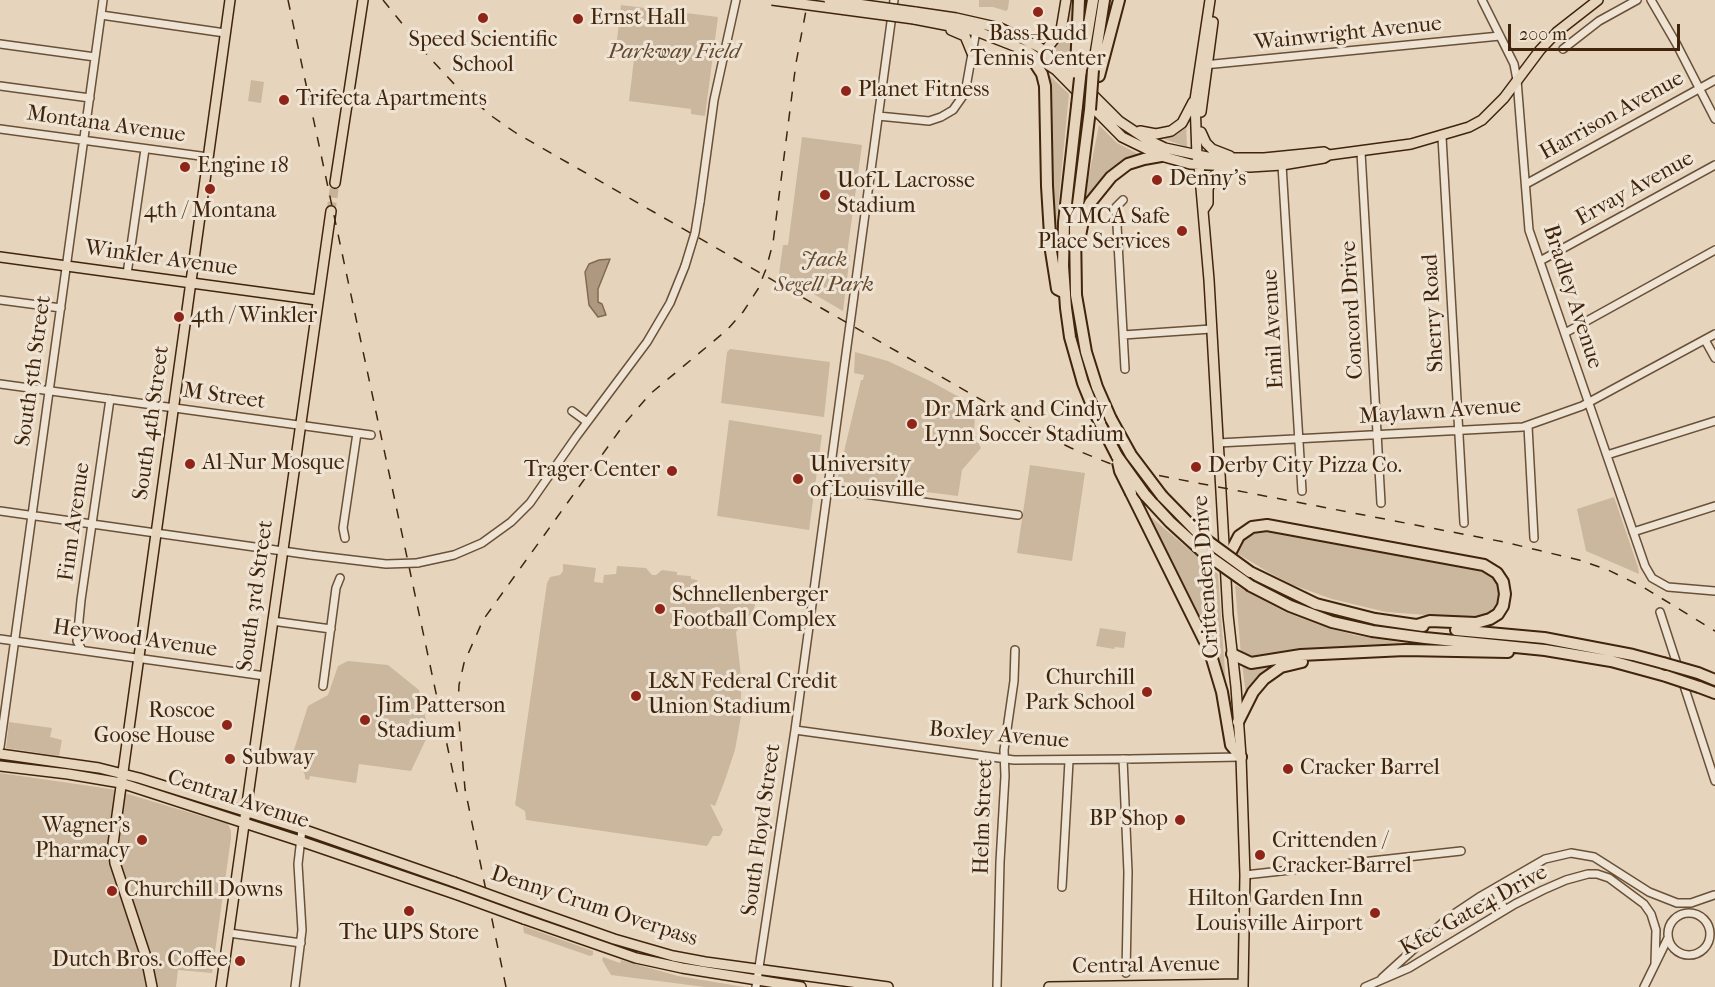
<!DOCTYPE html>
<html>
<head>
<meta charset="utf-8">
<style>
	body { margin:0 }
	#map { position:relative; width:1715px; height:987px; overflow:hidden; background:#e6d5bc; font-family:"IM FELL French Canon",serif }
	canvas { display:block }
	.scale { position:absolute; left:1508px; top:24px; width:172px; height:27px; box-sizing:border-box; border:3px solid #41240c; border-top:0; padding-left:8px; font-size:18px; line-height:21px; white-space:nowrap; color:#41240c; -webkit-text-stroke:4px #efe4d3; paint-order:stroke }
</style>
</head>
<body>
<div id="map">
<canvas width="1715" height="987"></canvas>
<div class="scale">200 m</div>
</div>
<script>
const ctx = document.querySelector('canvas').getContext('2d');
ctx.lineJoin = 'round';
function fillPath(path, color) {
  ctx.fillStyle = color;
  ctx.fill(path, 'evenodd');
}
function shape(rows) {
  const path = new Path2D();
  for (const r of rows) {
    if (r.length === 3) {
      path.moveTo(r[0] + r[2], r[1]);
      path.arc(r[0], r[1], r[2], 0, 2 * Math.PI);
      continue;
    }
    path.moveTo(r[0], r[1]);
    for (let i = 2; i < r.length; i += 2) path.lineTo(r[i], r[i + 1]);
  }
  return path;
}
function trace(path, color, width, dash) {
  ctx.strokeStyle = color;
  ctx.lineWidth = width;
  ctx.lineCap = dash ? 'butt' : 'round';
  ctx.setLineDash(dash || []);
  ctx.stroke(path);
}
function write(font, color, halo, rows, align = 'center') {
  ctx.font = font + ' "IM FELL French Canon",serif';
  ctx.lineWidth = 6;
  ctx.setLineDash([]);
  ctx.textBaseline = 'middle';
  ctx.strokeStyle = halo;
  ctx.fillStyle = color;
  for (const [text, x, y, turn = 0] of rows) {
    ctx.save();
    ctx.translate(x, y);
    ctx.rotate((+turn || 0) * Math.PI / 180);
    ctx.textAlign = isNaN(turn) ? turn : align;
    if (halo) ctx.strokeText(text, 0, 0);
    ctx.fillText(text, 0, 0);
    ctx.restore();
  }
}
fillPath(shape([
	[979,0,1009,0,1008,9,1006,11,993,7,979,7],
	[1070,0,1077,0,1073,65,1052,48,1065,32],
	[621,5,718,17,705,116,691,114,691,109,629,101,635,51,616,48],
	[1045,71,1069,94,1055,237],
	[251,80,264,82,261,103,248,101],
	[1186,122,1187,147,1158,137],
	[1099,125,1117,143,1142,156,1085,204,1086,190],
	[802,137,862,145,847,254,850,255,843,311,779,274,783,245,788,245],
	[730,349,830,362,824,417,721,403,727,352],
	[855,352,888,361,930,381,979,408,975,414,974,434,981,448,962,470,958,496,837,481,861,380,863,380,864,375,854,373],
	[729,420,822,435,809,530,717,516],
	[1030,465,1085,473,1072,561,1017,553],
	[1614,497,1638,567,1639,574,1586,551,1577,509],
	[1145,512,1218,574,1226,685,1223,685],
	[1259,528,1489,570,1502,588,1499,607,1481,619,1386,612,1332,599,1293,585,1268,572,1235,552,1238,542],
	[563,564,596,568,594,582,603,583,604,575,616,574,617,566,646,568,652,575,656,575,662,570,677,572,677,575,691,576,691,579,697,580,697,585,700,586,700,589,704,589,703,598,723,601,726,588,745,591,746,599,755,604,754,610,736,632,741,676,741,716,735,750,725,780,715,806,710,804,723,830,720,836,713,836,707,846,526,820,525,811,515,805,547,583,550,577,560,575,563,571],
	[1235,585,1285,612,1317,624,1354,635,1415,645,1252,660,1241,655],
	[1100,628,1126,632,1124,648,1115,647,1114,649,1096,646],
	[348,661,388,665,419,690,429,733,411,771,359,764,356,783,310,776,309,780,305,779,305,775,294,756,290,754,291,750,294,750,308,706,328,695,338,666],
	[1282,661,1246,696,1242,663],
	[9,722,52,728,50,737,62,740,59,756,6,748],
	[0,773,111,789,228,824,231,831,231,838,212,973,178,970,176,987,0,987],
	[381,861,443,882,441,886,379,864],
	[535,915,661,957,660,960,534,919],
	[523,926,593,951,593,955,590,956,524,933],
	[603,957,620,963,621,960,678,976,745,987,705,987,611,975,602,960]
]), '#cab79e');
const water = shape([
	[610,259,598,289,598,302,602,304,606,315,598,317,589,305,585,272,589,264,599,260,610,259]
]);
fillPath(water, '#ae9980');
trace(water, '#826a52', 1.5);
trace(shape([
	[331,211,335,183]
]), '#c5b299', 9, [9, 4.5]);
const minor = shape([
	[1482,0,1514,64,1517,80,1529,230,1645,566,1652,578,1668,587,1715,591],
	[1651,0,1676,43,1715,119],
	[101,15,225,33],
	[0,44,95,57],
	[1563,49,1599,21,1637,0],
	[1204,65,1500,36],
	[0,86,90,98],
	[878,116,929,121,941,117,953,110,965,93,976,31],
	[0,129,208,157],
	[1442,137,1464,523],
	[1361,152,1381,503],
	[1282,165,1302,491],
	[1526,184,1715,80],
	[1123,200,1116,207,1125,369],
	[700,202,714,100,736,0],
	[1540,261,1715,165],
	[127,274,145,149],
	[0,300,61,308],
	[1565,333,1715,250],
	[1123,335,1211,329],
	[1705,340,1715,358],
	[0,384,371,435],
	[572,411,587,422],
	[1528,426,1534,538],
	[1218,443,1523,427,1582,406,1715,334],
	[1607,455,1715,421],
	[828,489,1018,515],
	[0,511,311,555],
	[1633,532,1715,506],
	[345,538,343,528,357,433],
	[417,563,454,555,482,543,511,522,530,503,576,437,647,342,670,303,685,266],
	[1660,612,1715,781],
	[272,621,331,629],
	[0,639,265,676],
	[82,650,77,641,81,600,110,399],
	[323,686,336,588,340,578],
	[795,730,1014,760,1128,759],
	[0,747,103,0],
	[1123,759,1128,872,1126,973],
	[1131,759,1241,757],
	[1245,875,1461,851],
	[1062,887,1069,761],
	[1494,889,1505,910],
	[1689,934,21],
	[229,933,301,943],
	[1382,978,1448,918,1481,896,1545,859,1571,853,1594,857,1649,892,1677,903,1691,903,1714,895],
	[295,987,302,930,298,864,302,829],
	[756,987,795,730,894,0],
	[997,987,1000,862,1005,776,1004,750,1014,681,1015,650],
	[1365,987,1409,968,1515,904,1543,890,1566,880,1588,874,1597,874,1609,878,1644,904,1651,914,1656,930,1655,963],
	[1644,987,1668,938]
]);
const major = shape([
	[1210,0,1195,100,1197,156,1199,165,1209,280,1228,615,1236,687,1241,757,1245,875,1243,987],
	[915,12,956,18,1000,28,1039,47,1064,66,1119,121,1146,139,1165,148,1212,158,1264,158,1324,152,1327,154],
	[914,19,976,31,1027,51,1056,70,1122,137,1161,156,1190,164,1250,167,1282,165,1324,158,1329,155,1411,144,1469,127,1482,120,1504,98,1540,50,1557,32,1598,0],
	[951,30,965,36,972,53],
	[1045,51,1061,30,1066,0],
	[1201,112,1213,22],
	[1140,131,1156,134,1171,131,1182,123,1193,102],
	[1201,132,1206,143,1212,149,1230,156],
	[335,183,363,0],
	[1204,209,1208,203,1208,189,1212,178,1220,171,1228,170],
	[0,257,317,300],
	[0,754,99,768,139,778,302,829,454,882],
	[0,766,68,774,121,783,300,841,458,895],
	[520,906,614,939,673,956,705,962,888,987],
	[524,919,636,958,682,968,801,987],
	[152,987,146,957,115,863,113,844,230,0],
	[221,987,331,211],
	[1049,987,1243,984]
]);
const highway = shape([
	[1027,51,1042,74,1045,86,1047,186,1051,251,1057,289,1065,293],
	[1094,64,1104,0],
	[1076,69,1079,0],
	[1099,76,1119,0],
	[1080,78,1093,0],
	[1077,106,1064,222,1063,266,1066,308,1070,337,1083,383,1096,415,1117,456],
	[1090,110,1075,228,1076,295,1086,352,1097,387,1111,419],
	[1080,236,1084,216,1090,203,1111,177,1128,164,1144,159,1161,156],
	[1131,493,1210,652,1222,692,1231,745,1241,757],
	[1145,495,1170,522,1203,552],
	[1162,496,1202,537],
	[1225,563,1239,536,1252,527,1267,525,1484,565,1497,573,1503,582,1505,594,1503,606,1498,614,1490,619,1476,623,1430,621,1417,625],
	[1250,572,1316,604,1375,619,1423,626],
	[1251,586,1290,606,1332,622,1372,631,1425,638,1545,650,1611,661,1666,676],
	[1456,630,1544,638,1633,655,1663,663],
	[1232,654,1251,663,1301,655,1405,650,1508,652],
	[1698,673,1715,680],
	[1699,687,1715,693],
	[1238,722,1253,692,1264,679,1281,667,1302,662]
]);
trace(minor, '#6a5038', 10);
trace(major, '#41240c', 12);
trace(highway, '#41240c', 14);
trace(minor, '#efe4d3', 7);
trace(major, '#e6d5bc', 9);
trace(highway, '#e6d5bc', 10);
trace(shape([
	[288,0,458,796],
	[383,0,429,57,457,87,493,117,516,133,1034,430,1071,448,1111,464,1156,475,1504,542,1579,560,1608,570,1643,587,1715,631],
	[506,987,465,789,458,708,459,685,464,663,483,620,625,423,650,394,727,330,743,312,758,289,766,269,773,243,796,63,808,0]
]), '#41240c', 1.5, [10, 10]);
const minorBridge = shape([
	[685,266,695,233,700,202],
	[311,555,386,564,417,563]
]);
const majorBridge = shape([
	[772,0,914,19],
	[829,0,915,12],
	[454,882,520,906],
	[458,895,524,919]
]);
const highwayBridge = shape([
	[1077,106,1080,78],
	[1090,110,1093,70],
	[1111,419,1131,455,1162,496],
	[1117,456,1145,495],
	[1118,462,1120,471,1131,493],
	[1202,537,1250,572],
	[1203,552,1251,586],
	[1663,663,1698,673],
	[1666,676,1699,687]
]);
trace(minorBridge, '#6a5038', 10, []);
trace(majorBridge, '#41240c', 12, []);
trace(highwayBridge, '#41240c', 14, []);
trace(minorBridge, '#efe4d3', 7);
trace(majorBridge, '#e6d5bc', 9);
trace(highwayBridge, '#e6d5bc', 10);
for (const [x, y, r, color] of [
	[1038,12,6,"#8f2418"],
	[483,18,6,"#8f2418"],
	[578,19,6,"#8f2418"],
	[846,91,6,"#8f2418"],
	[284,100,6,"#8f2418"],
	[185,167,6,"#8f2418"],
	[1157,180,6,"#8f2418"],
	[210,189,6,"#8f2418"],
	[825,195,6,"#8f2418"],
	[1182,231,6,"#8f2418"],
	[179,317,6,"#8f2418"],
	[912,424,6,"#8f2418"],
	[190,464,6,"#8f2418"],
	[1196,467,6,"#8f2418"],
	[672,471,6,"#8f2418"],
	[798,479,6,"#8f2418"],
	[660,609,6,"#8f2418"],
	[1147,692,6,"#8f2418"],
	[636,696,6,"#8f2418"],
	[365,720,6,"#8f2418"],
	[227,725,6,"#8f2418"],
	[230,759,6,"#8f2418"],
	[1288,769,6,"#8f2418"],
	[1180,820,6,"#8f2418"],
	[142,840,6,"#8f2418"],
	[1260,855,6,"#8f2418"],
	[112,891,6,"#8f2418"],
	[409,911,6,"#8f2418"],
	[1375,913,6,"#8f2418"],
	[240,961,6,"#8f2418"]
]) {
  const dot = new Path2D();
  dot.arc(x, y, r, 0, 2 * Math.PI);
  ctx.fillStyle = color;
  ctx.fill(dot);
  trace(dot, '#efe4d3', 2);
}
write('22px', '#41240c', '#efe4d3', [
	["Ernst Hall",590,19],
	["Bass-Rudd",1038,35,"center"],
	["Tennis Center",1038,60,"center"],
	["Speed Scientific",483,41,"center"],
	["School",483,66,"center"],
	["Planet Fitness",858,91],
	["Trifecta Apartments",296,100],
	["Engine 18",197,167],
	["Denny's",1169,180],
	["UofL Lacrosse",837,182],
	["Stadium",837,207],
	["4th / Montana",210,212,"center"],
	["YMCA Safe",1170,218,"right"],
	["Place Services",1170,243,"right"],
	["4th / Winkler",191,317],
	["Dr Mark and Cindy",924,411],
	["Lynn Soccer Stadium",924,436],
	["Al-Nur Mosque",202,464],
	["University",810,466],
	["of Louisville",810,491],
	["Derby City Pizza Co.",1208,467],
	["Trager Center",660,471,"right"],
	["Schnellenberger",672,596],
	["Football Complex",672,621],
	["Churchill",1135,679,"right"],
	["Park School",1135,704,"right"],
	["L&N Federal Credit",648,683],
	["Union Stadium",648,708],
	["Jim Patterson",377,707],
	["Stadium",377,732],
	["Roscoe",215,712,"right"],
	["Goose House",215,737,"right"],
	["Subway",242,759],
	["Cracker Barrel",1300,769],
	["BP Shop",1168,820,"right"],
	["Wagner's",130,827,"right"],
	["Pharmacy",130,852,"right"],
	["Crittenden /",1272,842],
	["Cracker Barrel",1272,867],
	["Churchill Downs",124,891],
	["Hilton Garden Inn",1363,900,"right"],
	["Louisville Airport",1363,925,"right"],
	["The UPS Store",409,934,"center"],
	["Dutch Bros. Coffee",228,961,"right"]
], 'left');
write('22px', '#41240c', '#efe4d3', [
	["Wainwright Avenue",1348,34,-6],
	["Harrison Avenue",1612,116,-29],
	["Montana Avenue",106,125,8],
	["Ervay Avenue",1635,189,-29],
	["Winkler Avenue",161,259,8],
	["Bradley Avenue",1572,297,72],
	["Concord Drive",1353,310,-93],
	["Sherry Road",1434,313,-93],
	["Emil Avenue",1274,329,-93],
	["South 5th Street",34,371,-82],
	["M Street",224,397,8],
	["Maylawn Avenue",1440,412,-4],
	["South 4th Street",152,423,-82],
	["Finn Avenue",75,522,-82],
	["Crittenden Drive",1207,577,-94],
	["South 3rd Street",256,596,-82],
	["Heywood Avenue",135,639,8],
	["Boxley Avenue",999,736,5],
	["Central Avenue",238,800,18],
	["Helm Street",984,817,-88],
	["South Floyd Street",762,830,-82],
	["Denny Crum Overpass",594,907,18],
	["Kfec Gate4 Drive",1474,911,-29],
	["Central Avenue",1146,966,-1]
]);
write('italic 22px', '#634930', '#efe4d3', [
	["Parkway Field",674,53],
	["Jack",824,261],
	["Segell Park",824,286]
]);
</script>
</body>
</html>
